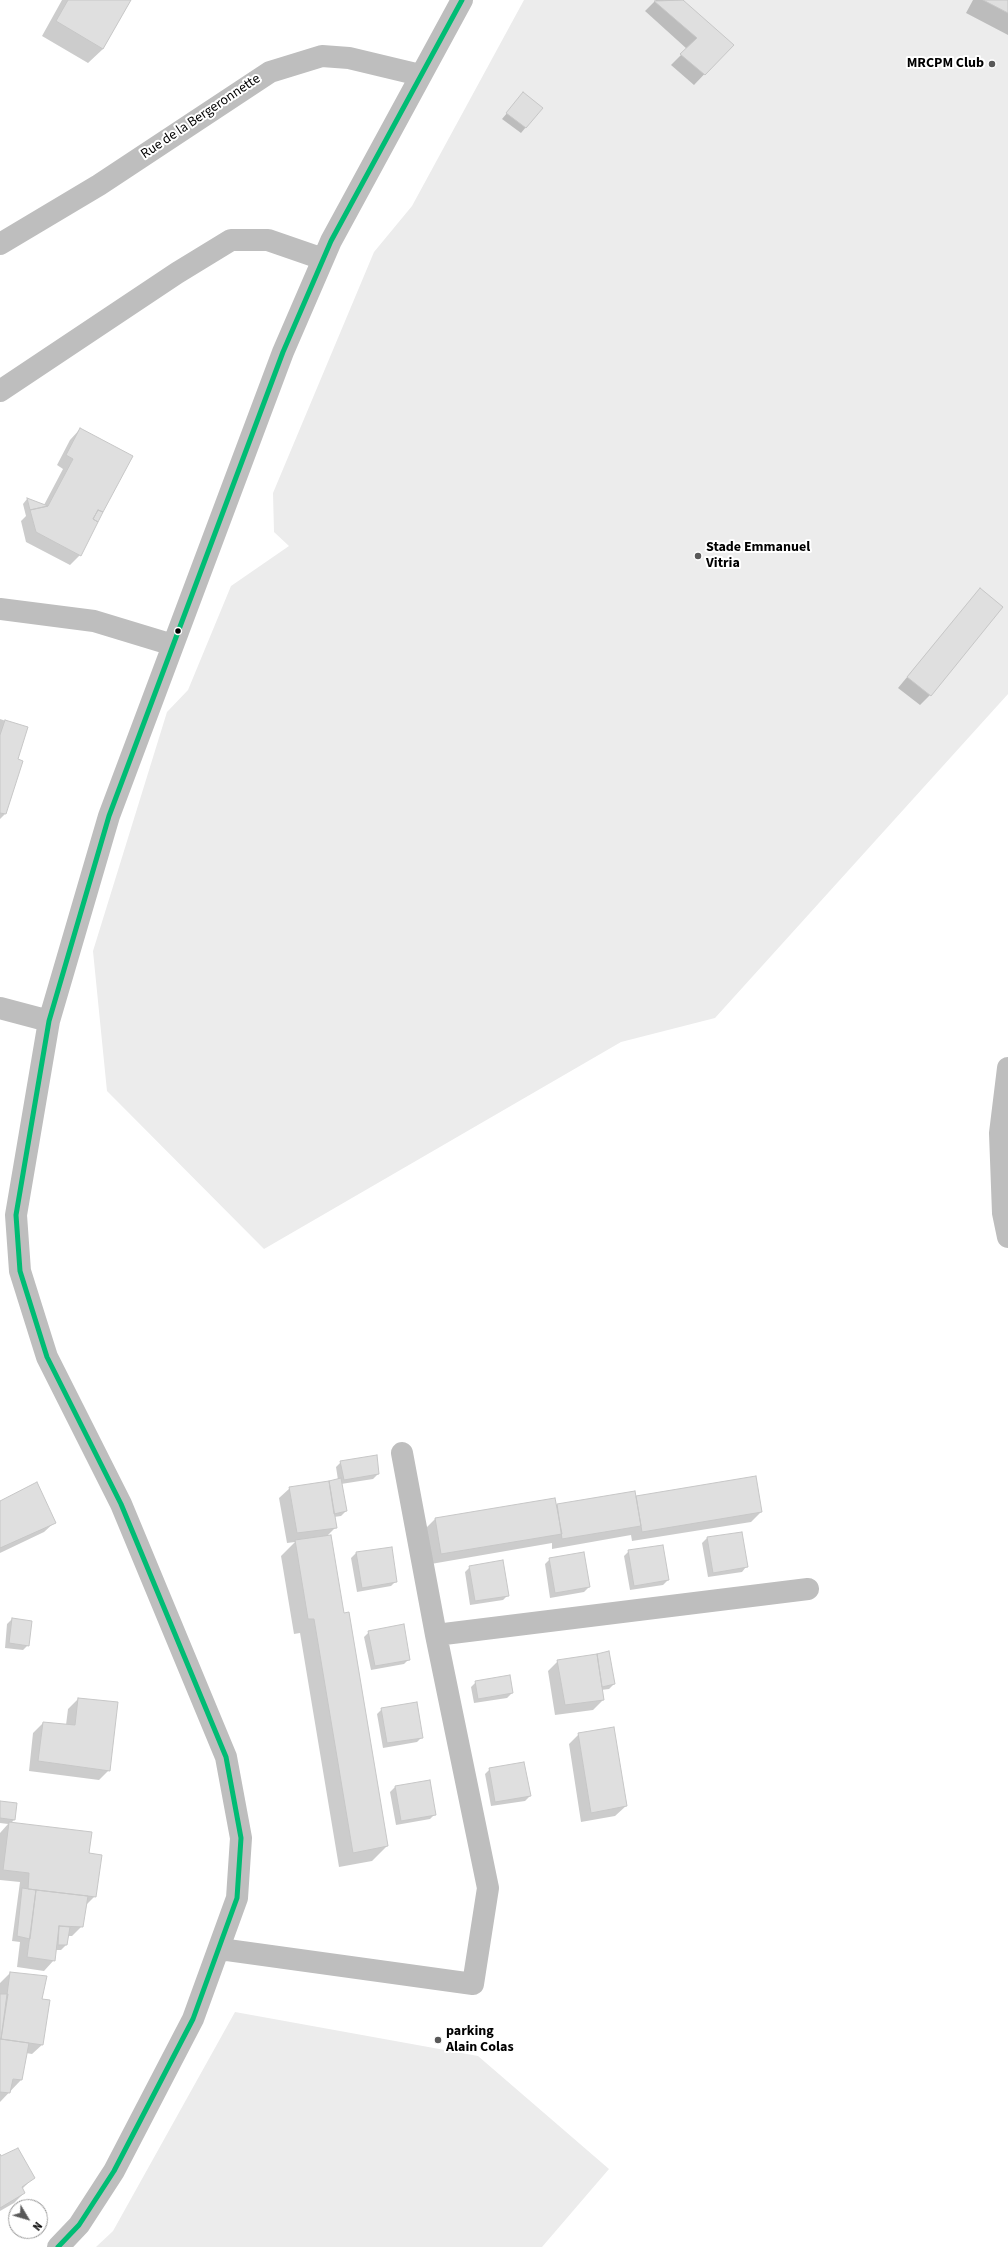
<!DOCTYPE html>
<html>
<head>
<meta charset="utf-8">
<style>
	body { margin:0 }
	#map { position:relative; width:1008px; height:2247px; overflow:hidden; background:#fff; font-family:"Source Sans 3",sans-serif }
	canvas { display:block }
	.north { position:absolute; left:8px; top:2199px; width:40px; height:40px; box-sizing:border-box; background:#fff; border:1px solid #999; border-radius:50%; rotate:128deg; font-size:11px; font-weight:700; line-height:16px; text-align:center; color:#000 }
	.north::after { content:''; display:block; margin:auto; width:14px; height:18px; background:#595959; clip-path:polygon(50% 0,100% 100%,50% 72%,0 100%) }
</style>
</head>
<body>
<div id="map">
<canvas width="1008" height="2247"></canvas>
<div class="north">N</div>
</div>
<script>
const ctx = document.querySelector('canvas').getContext('2d');
ctx.lineJoin = 'round';
function fillPath(path, color) {
  ctx.fillStyle = color;
  ctx.fill(path, 'evenodd');
}
function shape(rows) {
  const path = new Path2D();
  for (const r of rows) {
    path.moveTo(r[0], r[1]);
    for (let i = 2; i < r.length; i += 2) path.lineTo(r[i], r[i + 1]);
  }
  return path;
}
function trace(path, color, width, dash) {
  ctx.strokeStyle = color;
  ctx.lineWidth = width;
  ctx.lineCap = dash ? 'butt' : 'round';
  ctx.setLineDash(dash || []);
  ctx.stroke(path);
}
function write(font, color, halo, rows, align = 'center') {
  ctx.font = font + ' "Source Sans 3",sans-serif';
  ctx.lineWidth = 4;
  ctx.setLineDash([]);
  ctx.textBaseline = 'middle';
  ctx.strokeStyle = halo;
  ctx.fillStyle = color;
  for (const [text, x, y, turn = 0] of rows) {
    ctx.save();
    ctx.translate(x, y);
    ctx.rotate((+turn || 0) * Math.PI / 180);
    ctx.textAlign = isNaN(turn) ? turn : align;
    if (halo) ctx.strokeText(text, 0, 0);
    ctx.fillText(text, 0, 0);
    ctx.restore();
  }
}
fillPath(shape([
	[524,0,1008,0,1008,694,715,1018,621,1042,264,1249,107,1091,93,951,167,712,188,690,231,586,289,546,274,532,273,493,374,252,412,206],
	[235,2012,478,2056,609,2169,542,2247,96,2247,113,2231]
]), '#ececec');
fillPath(shape([
	[62,0,130,0,103,49,88,63,42,36],
	[656,0,682,0,732,45,694,85,671,65,687,49,645,11],
	[973,0,1008,0,1008,35,966,13],
	[519,99,542,108,521,133,502,119],
	[80,429,80,555,70,565,26,542,21,521,26,516,23,504,27,499,44,505,63,469,57,465,70,440],
	[980,589,930,695,920,705,898,688],
	[0,719,27,728,16,760,5,814,0,819],
	[341,1462,378,1474,373,1479,341,1484,346,1511,341,1516,334,1517,335,1528,327,1536,387,1846,372,1861,339,1867,300,1633,294,1634,281,1556,295,1542,287,1543,279,1498,290,1488,338,1480,336,1467],
	[755,1477,761,1512,751,1522,632,1541,631,1535,552,1549,552,1543,431,1564,425,1529,435,1519,556,1505,634,1492,635,1497],
	[0,1502,55,1522,44,1532,0,1553],
	[707,1538,746,1567,742,1572,708,1577,702,1543],
	[391,1548,396,1581,391,1586,357,1592,351,1558,356,1553],
	[629,1551,668,1580,663,1585,630,1590,624,1556],
	[550,1559,589,1587,584,1592,550,1598,545,1564],
	[470,1567,508,1595,503,1600,470,1605,465,1572],
	[12,1619,28,1645,23,1650,5,1648,7,1624],
	[369,1632,409,1659,404,1664,371,1670,364,1637],
	[558,1661,614,1684,609,1689,601,1690,603,1700,593,1710,555,1715,548,1671],
	[476,1682,512,1693,507,1698,474,1703,471,1687],
	[78,1699,109,1770,99,1780,29,1771,33,1733,43,1723,66,1725,68,1709],
	[382,1709,422,1737,417,1742,383,1748,377,1714],
	[579,1734,626,1806,615,1816,581,1822,569,1744],
	[490,1769,530,1796,525,1801,491,1806,485,1774],
	[430,1781,435,1814,430,1819,396,1825,390,1792,395,1787],
	[0,1802,14,1820,10,1824,88,1854,95,1896,85,1906,82,1926,72,1936,68,1936,66,1945,61,1950,55,1950,54,1960,44,1971,17,1967,20,1942,12,1941,20,1882,0,1880,0,1833,8,1824,0,1823],
	[10,1973,41,2000,43,2044,32,2054,26,2053,21,2080,0,2102,0,1983],
	[0,2156,33,2178,22,2189,24,2193,14,2203,0,2211]
]), '#0003');
const building = shape([
	[68,0,131,0,103,49,56,21,68,0],
	[683,0,734,45,705,75,680,54,697,38,654,1,683,0],
	[983,0,1008,0,1008,13,983,0],
	[523,92,543,108,526,128,506,113,523,92],
	[80,428,133,456,103,512,98,510,93,519,98,522,81,556,36,532,30,510,48,506,73,459,66,455,80,428],
	[27,498,48,506,30,510,27,498],
	[98,510,103,512,98,522,93,519,98,510],
	[980,588,1003,607,931,696,907,677,980,588],
	[5,720,28,727,18,759,23,761,6,814,0,813,0,735,5,720],
	[377,1455,379,1474,344,1480,340,1461,377,1455],
	[756,1476,762,1512,642,1532,636,1496,756,1476],
	[341,1478,347,1511,334,1514,329,1481,341,1478],
	[329,1481,337,1528,297,1533,289,1487,329,1481],
	[37,1482,56,1523,0,1548,0,1501,37,1482],
	[635,1491,641,1526,562,1539,557,1504,635,1491],
	[555,1498,562,1534,441,1554,435,1518,555,1498],
	[742,1532,748,1567,713,1573,707,1537,742,1532],
	[331,1535,344,1613,349,1612,388,1846,353,1853,314,1619,308,1619,295,1540,331,1535],
	[663,1545,669,1580,634,1586,628,1550,663,1545],
	[392,1547,397,1582,362,1588,356,1552,392,1547],
	[584,1552,590,1587,555,1593,549,1558,584,1552],
	[503,1560,509,1596,475,1601,469,1566,503,1560],
	[12,1618,32,1621,29,1646,9,1643,12,1618],
	[404,1624,410,1660,375,1666,368,1631,404,1624],
	[609,1651,615,1684,602,1687,597,1654,609,1651],
	[597,1654,604,1700,565,1705,557,1660,597,1654],
	[510,1675,513,1693,478,1699,475,1681,510,1675],
	[78,1698,118,1702,110,1771,38,1761,43,1722,75,1725,78,1698],
	[417,1702,423,1738,387,1743,381,1708,417,1702],
	[614,1727,627,1806,591,1813,578,1733,614,1727],
	[524,1762,531,1796,495,1802,489,1768,524,1762],
	[430,1780,436,1815,401,1821,395,1786,430,1780],
	[0,1801,17,1803,15,1820,0,1818,0,1801],
	[9,1822,92,1832,89,1853,102,1855,96,1897,28,1889,29,1873,3,1870,9,1822],
	[22,1888,36,1890,30,1939,17,1936,22,1888],
	[36,1890,88,1896,83,1927,59,1926,55,1961,27,1957,36,1890],
	[59,1926,70,1927,67,1945,58,1945,59,1926],
	[10,1972,47,1976,42,1999,50,2000,43,2045,1,2039,10,1972],
	[0,1994,8,1994,1,2039,0,2039,0,1994],
	[0,2039,29,2043,22,2080,13,2079,10,2093,0,2092,0,2039],
	[18,2148,35,2178,22,2187,25,2193,0,2208,0,2154,1,2156,18,2148]
]);
fillPath(building, '#dfdfdf');
trace(building, '#c7c7c7', 1);
trace(shape([
	[0,244,99,185,270,72,322,56,349,58,420,75],
	[0,391,177,273,231,240,268,240,323,259],
	[0,609,94,621,173,645],
	[0,1008,49,1021],
	[1008,1068,1000,1133,1003,1213,1008,1237],
	[436,1635,808,1589],
	[220,1949,473,1984,488,1888,436,1635,402,1453],
	[58,2247,79,2225,114,2171,193,2019,237,1898,241,1838,226,1757,121,1504,47,1357,20,1271,16,1215,49,1021,109,816,283,352,331,241,462,0]
]), '#bebebe', 22);
trace(shape([
	[58,2247,79,2225,114,2171,193,2019,237,1898,241,1838,226,1757,121,1504,47,1357,20,1271,16,1215,49,1021,109,816,283,352,331,241,462,0]
]), '#00bc74', 5);
for (const [x, y, r, color] of [
	[992,64,4,"#595959"],
	[698,556,4,"#595959"],
	[178,631,3.5,"#000"],
	[438,2040,4,"#595959"]
]) {
  const dot = new Path2D();
  dot.arc(x, y, r, 0, 2 * Math.PI);
  ctx.fillStyle = color;
  ctx.fill(dot);
  trace(dot, '#fff', 1.5);
}
write('bold 14px', '#000', '#fff', [
	["MRCPM Club",984,64,"right"],
	["Stade Emmanuel",706,548],
	["Vitria",706,564],
	["parking",446,2032],
	["Alain Colas",446,2048]
], 'left');
write('14px', '#000', '#fff', [
	["Rue de la Bergeronnette",201,117,-34]
]);
</script>
</body>
</html>
